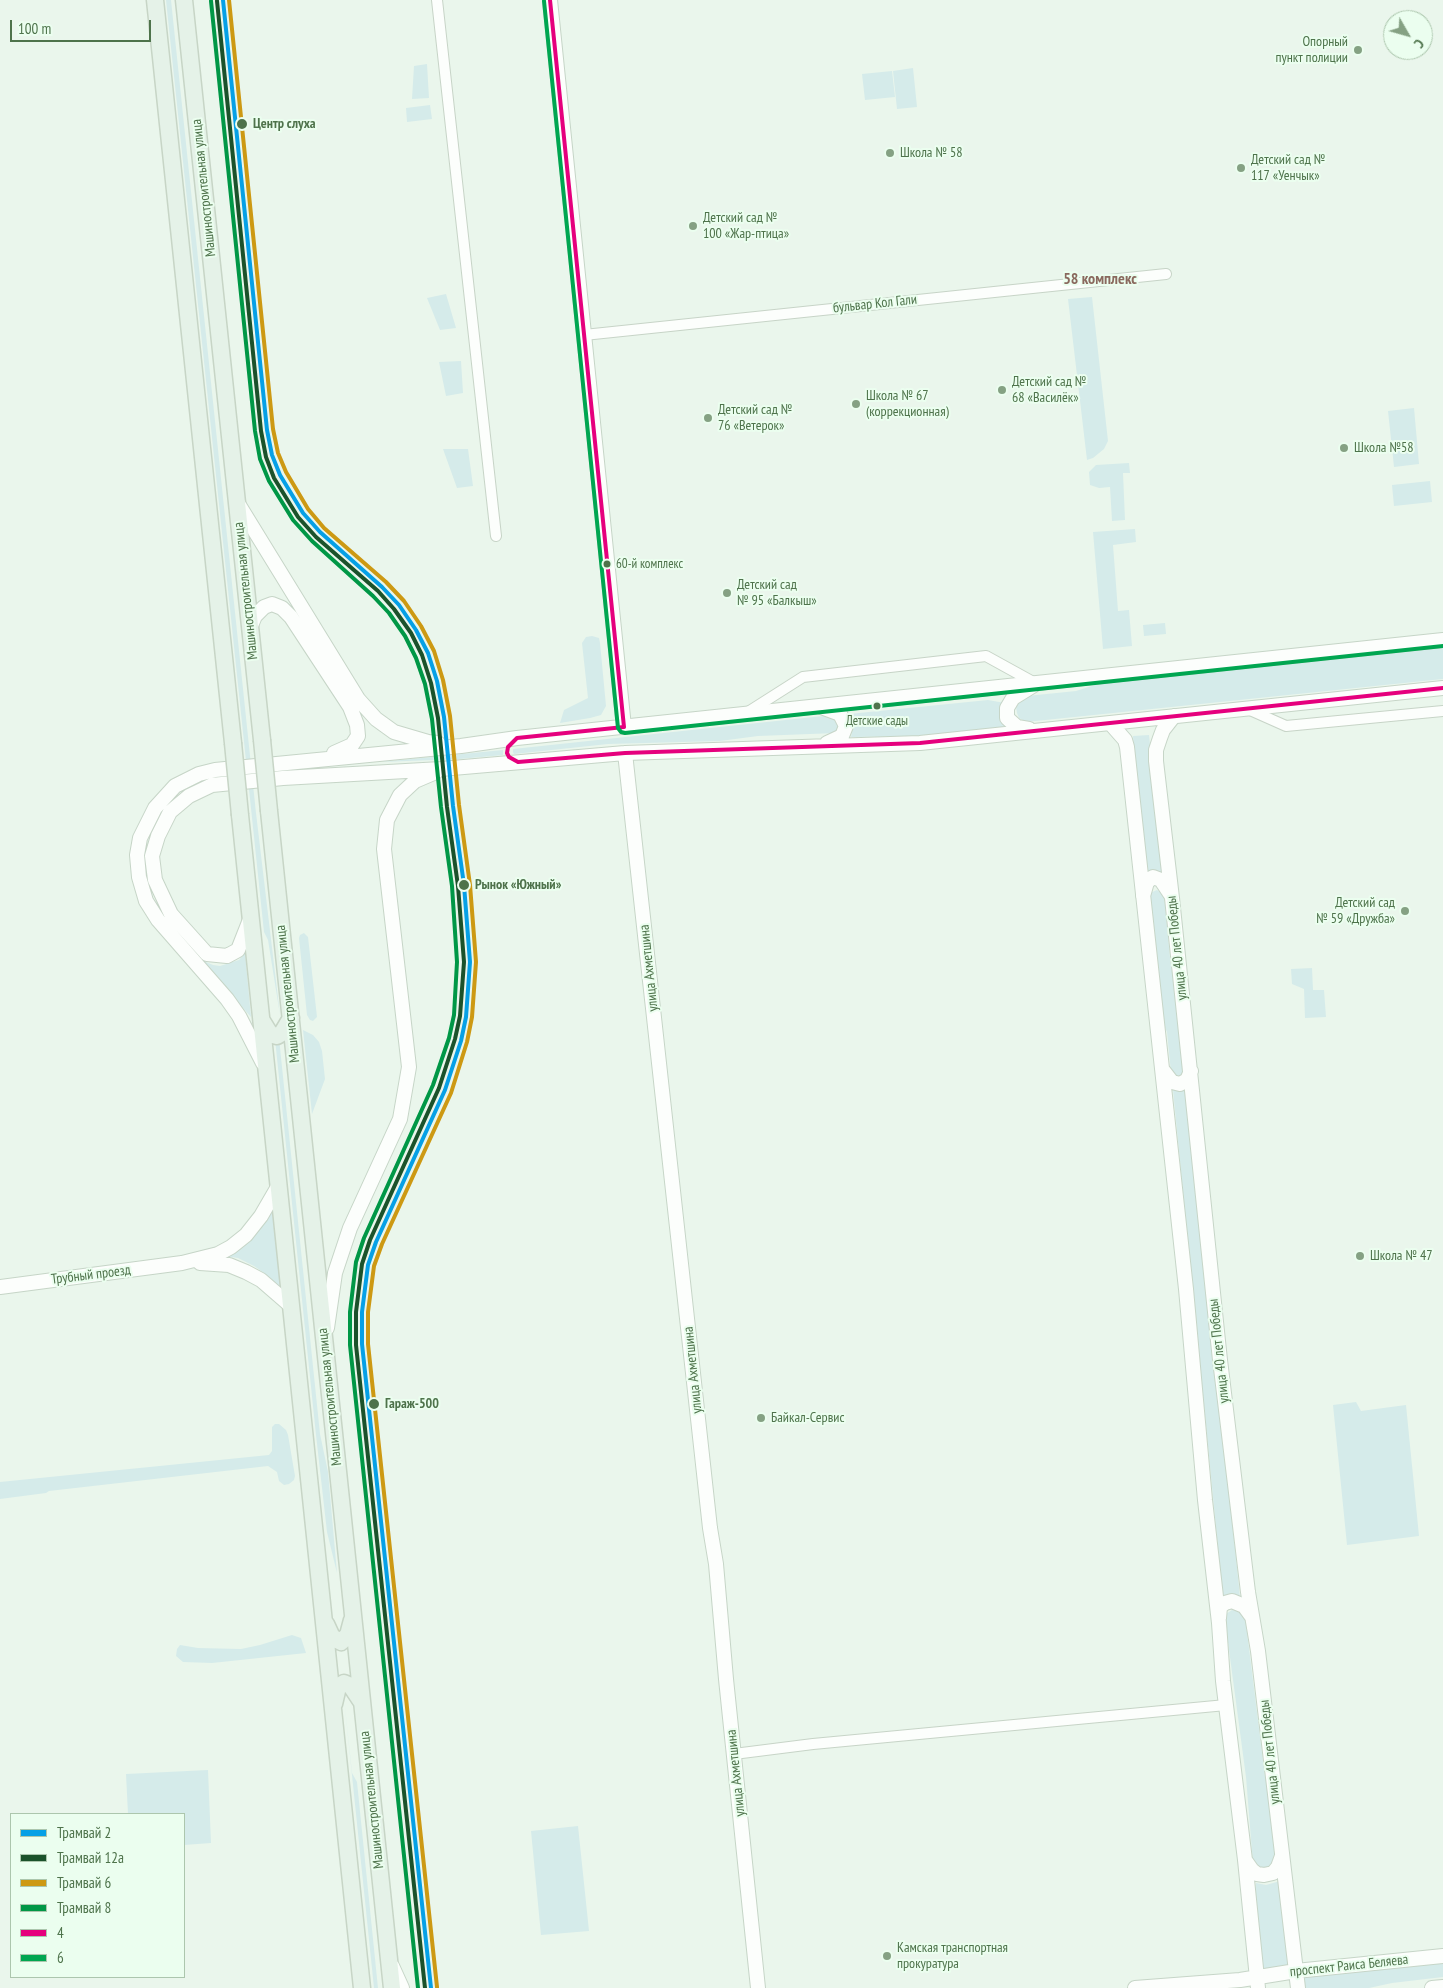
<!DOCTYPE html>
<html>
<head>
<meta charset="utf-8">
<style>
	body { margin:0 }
	#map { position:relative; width:1443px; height:1988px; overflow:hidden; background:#eaf6ec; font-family:"PT Sans Narrow",sans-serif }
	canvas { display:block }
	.legend { position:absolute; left:10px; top:1813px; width:175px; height:165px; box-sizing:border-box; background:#ebfeef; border:1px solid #acc6ad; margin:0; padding:6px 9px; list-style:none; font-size:15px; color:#4e734b }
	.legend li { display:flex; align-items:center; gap:10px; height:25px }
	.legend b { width:25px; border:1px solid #acc6ad }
	.north { position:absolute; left:1383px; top:10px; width:50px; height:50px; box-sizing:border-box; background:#ebfeef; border:1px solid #acc6ad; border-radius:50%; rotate:128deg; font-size:14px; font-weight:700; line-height:20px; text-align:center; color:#4e734b }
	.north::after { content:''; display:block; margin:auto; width:18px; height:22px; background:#85a183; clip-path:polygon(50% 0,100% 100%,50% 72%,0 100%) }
	.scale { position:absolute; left:10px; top:20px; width:141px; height:22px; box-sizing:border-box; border:2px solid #4e734b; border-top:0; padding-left:6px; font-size:15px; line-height:18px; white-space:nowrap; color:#4e734b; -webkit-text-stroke:4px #ebfeef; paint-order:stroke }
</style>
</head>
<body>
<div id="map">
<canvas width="1443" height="1988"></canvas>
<ul class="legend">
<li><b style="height:6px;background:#06a0e6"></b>Трамвай 2</li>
<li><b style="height:6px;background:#1b522b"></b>Трамвай 12а</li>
<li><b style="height:6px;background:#cd9913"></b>Трамвай 6</li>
<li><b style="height:6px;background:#009746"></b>Трамвай 8</li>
<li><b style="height:6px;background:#e5007d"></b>4</li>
<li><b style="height:6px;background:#00a651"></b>6</li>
</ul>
<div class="north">С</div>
<div class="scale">100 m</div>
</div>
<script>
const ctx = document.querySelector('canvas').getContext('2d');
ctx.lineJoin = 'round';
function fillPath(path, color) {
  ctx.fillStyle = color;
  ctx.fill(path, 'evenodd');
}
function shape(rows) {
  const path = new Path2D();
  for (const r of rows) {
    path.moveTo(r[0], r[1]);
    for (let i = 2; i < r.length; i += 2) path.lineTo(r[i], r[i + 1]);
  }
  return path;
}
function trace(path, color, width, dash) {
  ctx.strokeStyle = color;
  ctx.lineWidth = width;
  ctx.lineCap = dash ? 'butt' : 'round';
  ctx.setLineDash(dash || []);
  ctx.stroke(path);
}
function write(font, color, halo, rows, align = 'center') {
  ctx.font = font + ' "PT Sans Narrow",sans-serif';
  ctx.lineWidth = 4;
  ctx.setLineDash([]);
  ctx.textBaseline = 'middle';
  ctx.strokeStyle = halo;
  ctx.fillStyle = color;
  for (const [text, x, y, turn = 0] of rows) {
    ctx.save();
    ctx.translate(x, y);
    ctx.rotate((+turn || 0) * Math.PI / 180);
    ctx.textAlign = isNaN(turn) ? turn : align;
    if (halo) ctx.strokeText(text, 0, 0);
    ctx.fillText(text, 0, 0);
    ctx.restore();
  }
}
fillPath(shape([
	[166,0,171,0,256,813,280,1015,268,940,264,932],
	[427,64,429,98,412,99,414,66],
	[913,68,917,107,897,109,893,71],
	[892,71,895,97,865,100,862,74],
	[430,105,432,119,407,122,406,108],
	[446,294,456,328,440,330,427,298],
	[1092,297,1108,441,1104,449,1093,458,1087,460,1068,299],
	[461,361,463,393,446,396,439,362],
	[1414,408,1419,464,1394,467,1388,411],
	[443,449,468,449,473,486,457,488],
	[1129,463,1130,473,1123,473,1125,520,1112,521,1110,487,1099,488,1090,485,1089,472,1096,465],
	[1430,481,1432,502,1394,506,1392,485],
	[1135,529,1136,542,1113,545,1118,611,1129,610,1132,646,1103,649,1093,532],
	[1165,623,1166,634,1144,636,1143,625],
	[592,636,599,638,600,643,606,706,601,715,590,718,560,723,564,710,588,698,582,643,586,637],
	[1443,648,1443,679,1026,722,1019,718,1017,713,1016,707,1018,703,1027,696,1076,691,1098,684],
	[988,700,1005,703,1009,729,925,736,851,737,854,723,849,714],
	[823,716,831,716,838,721,839,729,836,733,758,736,720,741,608,744,514,754,513,752,513,749],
	[1149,735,1162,854,1161,875,1146,877,1133,736],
	[503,750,503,755,459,759,381,762],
	[1157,890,1164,895,1171,968,1177,986,1186,1068,1183,1074,1176,1077,1171,1073,1167,1032,1162,1020,1149,897,1150,893],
	[304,933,308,937,317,1017,313,1021,310,1020,307,1015,299,938,300,935],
	[245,953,251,1017,199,959,213,965,220,966,239,960],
	[1312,968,1313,990,1324,990,1326,1017,1305,1018,1304,989,1292,984,1291,969],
	[303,1030,313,1035,319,1042,322,1051,325,1079,312,1114],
	[279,1038,320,1434,328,1472,337,1573,327,1532,316,1435,275,1039],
	[1187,1087,1237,1567,1240,1598,1223,1599,1173,1090,1175,1088],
	[272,1207,281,1293,264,1273,254,1266,238,1258,225,1256],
	[1356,1402,1361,1411,1406,1405,1419,1536,1347,1545,1333,1405],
	[275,1424,279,1424,286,1430,288,1435,295,1476,294,1480,289,1484,284,1485,279,1481,277,1472,268,1466,49,1491,46,1493,0,1499,0,1482,269,1455,272,1451,272,1427],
	[1232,1610,1240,1611,1245,1616,1265,1777,1270,1794,1278,1855,1272,1866,1260,1869,1253,1864,1246,1777,1225,1620,1226,1614],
	[292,1635,301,1638,306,1653,212,1663,183,1662,176,1656,177,1649,180,1645,198,1648,241,1649,260,1645],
	[343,1688,352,1773,357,1782,378,1988,374,1988],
	[208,1770,211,1843,184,1845,184,1814,128,1814,126,1774],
	[578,1826,589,1931,541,1935,531,1831],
	[1280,1881,1290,1971,1261,1974,1253,1898,1256,1883,1266,1885],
	[1443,1961,1443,1977,1392,1983,1369,1988,1303,1988,1302,1976]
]), '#d5ebea');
const street = shape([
	[437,0,496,536],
	[584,335,1166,274],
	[1250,710,1286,726,1443,711],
	[748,712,803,677,986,656,1035,683],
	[734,1754,813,1744,1226,1705]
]);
const secondary = shape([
	[550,0,624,727],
	[237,502,358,699,376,719,394,732,428,742,438,743],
	[250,628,255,616,264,607,272,604,282,608,291,617,350,707,357,725,358,736,352,745,334,753],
	[821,707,840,714,846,726,842,736,827,743],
	[1174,716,1163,730,1160,738,1156,750,1156,761,1172,898,1220,1360,1248,1592,1258,1651,1298,1988],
	[1110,723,1125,740,1127,747,1186,1289,1205,1500,1219,1623,1223,1681,1245,1860,1258,1988],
	[1029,729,1017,727,1007,718,1007,708,1013,698,1034,685],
	[625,753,710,1528,716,1564,726,1679,758,1988],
	[1143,896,1147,882,1153,877,1161,880,1171,895],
	[251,917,238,950,227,956,207,954,171,914,155,880,152,856,158,836,170,812,189,796,212,785,283,778,441,769,625,753,920,743,1443,688],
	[263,1063,239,1016,227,999,158,920,146,901,139,877,137,855,140,838,155,808,175,786,199,774,215,770,461,746,517,738,1443,640],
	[1162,1069,1172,1082,1180,1084,1187,1080,1191,1071],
	[200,1263,229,1265,246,1272,261,1280,291,1306],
	[0,1287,182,1263,218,1254,231,1247,246,1235,261,1216,279,1185],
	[327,1328,335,1273,350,1228,400,1119,409,1067,384,849,387,820,400,795,415,781,436,772],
	[1219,1618,1220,1607,1225,1603,1232,1601,1244,1606,1252,1617],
	[1245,1860,1252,1870,1257,1874,1264,1875,1273,1873,1278,1867,1282,1856],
	[392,1966,402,1988],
	[1135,1988,1240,1980,1296,1971,1443,1956],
	[1432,1988,1443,1987]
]);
const primary = shape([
	[155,0,233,743],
	[184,0,262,740],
	[269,811,392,1988],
	[240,815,362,1988],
	[262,1021,270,1034,277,1036,282,1033,291,1018],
	[326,1624,332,1637,341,1642,348,1635,352,1620],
	[334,1704,338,1687,344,1683,351,1686,361,1701]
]);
trace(street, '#c7d4c7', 12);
trace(secondary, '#c6d5c7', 16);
trace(primary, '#c7d5c6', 19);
trace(street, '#fcfefc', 10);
trace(secondary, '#fcfefc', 14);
trace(primary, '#e5f2e8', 16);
const primaryBridge = shape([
	[262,740,269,811],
	[233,743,240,815]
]);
trace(primaryBridge, '#c7d5c6', 19, []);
trace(primaryBridge, '#e5f2e8', 16);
trace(shape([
	[550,0,624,727,517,738,508,747,507,753,509,757,518,762,625,753,920,743,1443,688]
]), '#e5007d', 4);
trace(shape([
	[544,1,618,728,621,732,625,733,1443,646]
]), '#00a651', 4);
trace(shape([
	[223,0,267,430,272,455,280,475,303,513,320,532,382,587,399,605,416,630,428,653,437,681,444,717,453,806,464,885,470,962,466,1017,461,1041,445,1090,376,1242,368,1265,362,1312,362,1344,431,1988]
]), '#06a0e6', 4);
trace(shape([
	[217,1,261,431,266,457,274,478,298,517,316,537,378,591,394,609,411,633,422,655,431,683,438,718,447,807,458,886,464,962,460,1016,455,1039,439,1088,370,1240,362,1264,356,1312,356,1345,425,1988]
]), '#1b522b', 4);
trace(shape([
	[229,0,273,429,278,453,286,472,308,509,324,528,386,582,404,601,421,626,434,651,443,680,450,716,459,805,470,885,476,962,472,1017,467,1042,451,1093,382,1244,374,1266,368,1312,368,1344,437,1987]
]), '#cd9913', 4);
trace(shape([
	[211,1,255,431,260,459,269,481,293,520,312,541,373,596,389,613,405,636,416,658,425,684,432,719,441,807,452,886,457,962,454,1015,449,1038,433,1085,364,1238,356,1262,350,1312,350,1345,418,1988]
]), '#009746', 4);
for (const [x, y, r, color] of [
	[1358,50,5,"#85a183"],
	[242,124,6,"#4e734b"],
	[890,153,5,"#85a183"],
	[1241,168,5,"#85a183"],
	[693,226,5,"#85a183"],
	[1002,390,5,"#85a183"],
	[856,404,5,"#85a183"],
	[708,418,5,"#85a183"],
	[1344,448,5,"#85a183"],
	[607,564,4.5,"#4e734b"],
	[727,593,5,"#85a183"],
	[877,706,4.5,"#4e734b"],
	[464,885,6,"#4e734b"],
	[1405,911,5,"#85a183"],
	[1360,1256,5,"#85a183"],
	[374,1404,6,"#4e734b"],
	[761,1418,5,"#85a183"],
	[887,1956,5,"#85a183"]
]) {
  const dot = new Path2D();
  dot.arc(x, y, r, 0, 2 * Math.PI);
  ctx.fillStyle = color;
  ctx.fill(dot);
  trace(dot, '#ebfeef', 2);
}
write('13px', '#4e734b', '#ebfeef', [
	["60-й комплекс",616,564],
	["Детские сады",877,721,"center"]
], 'left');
write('14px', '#4e734b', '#ebfeef', [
	["Опорный",1348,42,"right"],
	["пункт полиции",1348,58,"right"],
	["Школа № 58",900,153],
	["Детский сад №",1251,160],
	["117 «Уенчык»",1251,176],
	["Детский сад №",703,218],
	["100 «Жар-птица»",703,234],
	["Детский сад №",1012,382],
	["68 «Василёк»",1012,398],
	["Школа № 67",866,396],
	["(коррекционная)",866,412],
	["Детский сад №",718,410],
	["76 «Ветерок»",718,426],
	["Школа №58",1354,448],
	["Детский сад",737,585],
	["№ 95 «Балкыш»",737,601],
	["Детский сад",1395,903,"right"],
	["№ 59 «Дружба»",1395,919,"right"],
	["Школа № 47",1370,1256],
	["Байкал-Сервис",771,1418],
	["Камская транспортная",897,1948],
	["прокуратура",897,1964]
], 'left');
write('bold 14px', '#4e734b', '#ebfeef', [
	["Центр слуха",253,124],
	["Рынок «Южный»",475,885],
	["Гараж-500",385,1404]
], 'left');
write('14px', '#4e734b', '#ebfeef', [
	["Машиностроительная улица",204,188,-96],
	["бульвар Кол Гали",875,304,-6],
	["Машиностроительная улица",246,591,-96],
	["улица 40 лет Победы",1177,948,-96],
	["улица Ахметшина",649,968,-96],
	["Машиностроительная улица",288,994,-96],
	["Трубный проезд",91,1275,-7],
	["улица 40 лет Победы",1219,1351,-96],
	["улица Ахметшина",693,1370,-96],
	["Машиностроительная улица",330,1397,-96],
	["улица 40 лет Победы",1270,1752,-96],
	["улица Ахметшина",736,1773,-96],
	["Машиностроительная улица",372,1800,-96],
	["проспект Раиса Беляева",1349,1966,-6]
]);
write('bold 16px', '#8a695e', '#ebfeef', [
	["58 комплекс",1100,279]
]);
</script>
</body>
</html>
